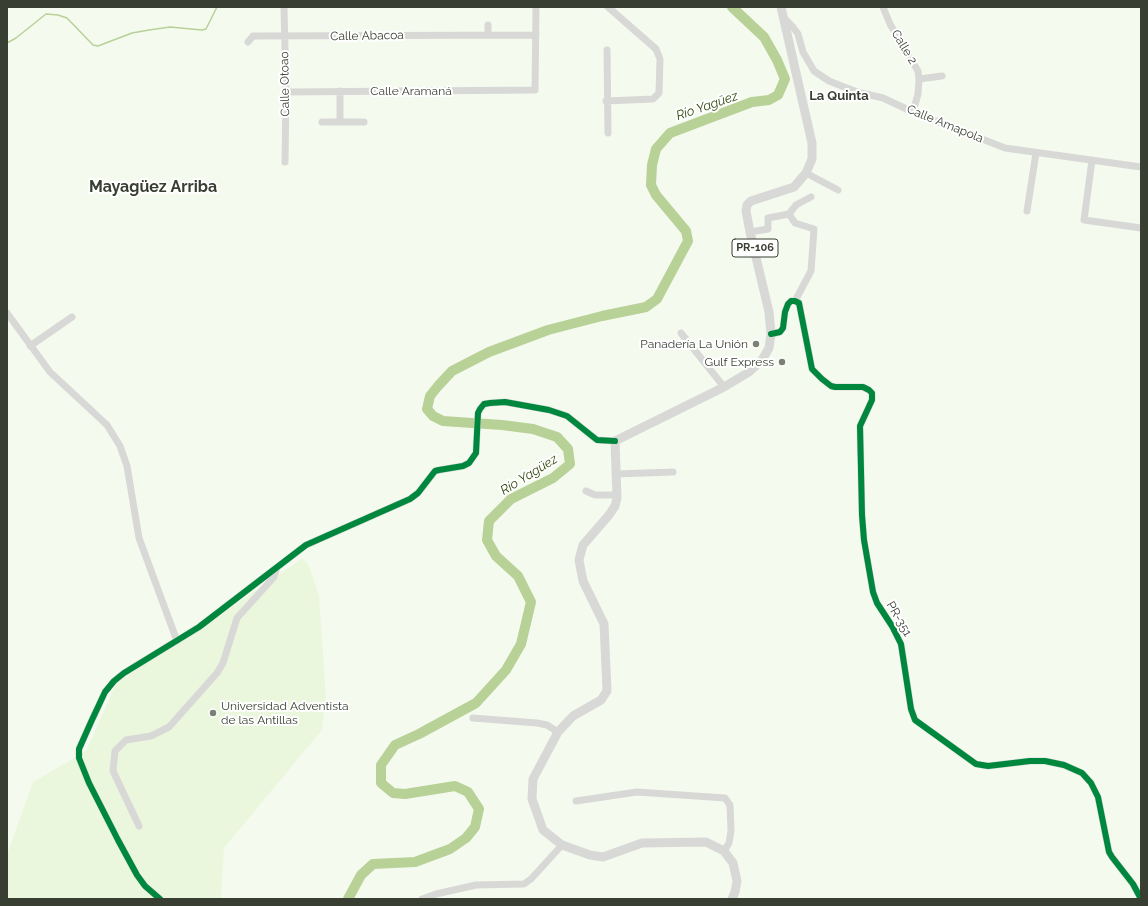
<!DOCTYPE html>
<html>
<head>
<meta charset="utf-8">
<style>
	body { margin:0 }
	#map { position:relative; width:1148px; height:906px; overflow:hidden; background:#f5faef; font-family:Raleway,sans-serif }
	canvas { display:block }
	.frame { position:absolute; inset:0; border:8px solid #383e31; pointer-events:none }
</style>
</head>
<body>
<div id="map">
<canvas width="1148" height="906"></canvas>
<div class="frame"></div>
</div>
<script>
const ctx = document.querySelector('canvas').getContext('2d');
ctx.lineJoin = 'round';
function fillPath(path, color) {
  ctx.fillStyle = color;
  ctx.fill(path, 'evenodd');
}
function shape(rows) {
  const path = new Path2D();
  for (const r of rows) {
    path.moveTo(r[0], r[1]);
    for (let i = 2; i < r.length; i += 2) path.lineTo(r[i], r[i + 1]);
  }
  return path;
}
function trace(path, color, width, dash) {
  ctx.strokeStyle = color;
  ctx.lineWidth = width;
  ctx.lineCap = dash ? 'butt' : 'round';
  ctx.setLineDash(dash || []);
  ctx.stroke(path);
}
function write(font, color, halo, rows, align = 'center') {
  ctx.font = font + ' Raleway,sans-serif';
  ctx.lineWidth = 4;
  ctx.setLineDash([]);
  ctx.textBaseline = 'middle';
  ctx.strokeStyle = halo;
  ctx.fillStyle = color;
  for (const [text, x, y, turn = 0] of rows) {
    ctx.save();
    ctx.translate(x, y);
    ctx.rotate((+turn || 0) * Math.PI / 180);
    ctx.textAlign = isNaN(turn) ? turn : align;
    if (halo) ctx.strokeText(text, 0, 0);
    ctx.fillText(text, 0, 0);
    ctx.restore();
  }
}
fillPath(shape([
	[303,558,309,566,319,595,326,696,322,730,224,848,221,899,7,899,7,854,33,782,86,751,116,684,148,662,185,640,250,594]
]), '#ebf7dd');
trace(shape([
	[7,43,16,38,46,14,58,15,67,18,93,45,98,46,132,33,149,30,170,27,202,30,206,29,217,7]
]), '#b8d197', 1.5);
trace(shape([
	[348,899,361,875,373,864,415,862,450,849,466,838,475,827,479,809,468,792,455,786,405,794,393,793,381,783,381,765,395,745,419,734,476,703,506,670,521,644,531,602,518,576,496,556,487,540,489,521,511,499,553,478,570,464,568,449,557,437,533,429,502,425,443,421,433,416,427,409,430,396,438,386,452,371,489,352,548,330,602,316,646,307,657,299,688,241,686,231,656,195,651,185,652,165,656,149,670,133,752,102,769,100,778,95,785,79,777,60,764,37,732,7]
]), '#b8d197', 10);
trace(shape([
	[284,7,286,92,285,162],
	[883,7,890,24,918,71,919,79,918,94,913,112],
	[785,19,793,27,798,34,803,52,814,71,829,81,857,92,883,98,913,112,1005,148,1141,167],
	[488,25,488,35],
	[248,42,253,36,536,35],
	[607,50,608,133],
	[919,79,942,76],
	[286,92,535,90,536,7],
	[606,101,653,99,659,93,660,59,656,49,608,7],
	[322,122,364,122],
	[340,122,340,91],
	[1092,160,1084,220,1141,228],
	[806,173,838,190],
	[1027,211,1036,153],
	[789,214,795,223,814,229,811,271,795,301],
	[750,232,768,229,768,218,789,214,796,205,811,197],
	[7,313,50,372,107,425,120,446,127,466,139,538,177,641],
	[681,333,724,387],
	[771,334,780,332,783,328,785,312,788,304,791,301,795,301,799,303,812,369,822,379,831,386,835,387,863,387,869,390,872,393,872,400,860,426,862,515,864,540,873,592,877,603,892,626,901,644,911,709,915,720,976,764,988,766,1030,761,1045,761,1064,765,1082,773,1091,783,1098,797,1109,852,1112,857,1133,884,1141,899],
	[30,346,72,317],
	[616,474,673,472],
	[586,491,595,495,617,495],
	[473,718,537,723,547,725,558,732],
	[576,801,637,792,725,798,730,805,731,831,729,843,724,851],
	[139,826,113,771,115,751,126,740,151,736,169,727,217,673,223,663,237,618,274,577,277,567],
	[160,899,145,886,137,875,118,840,89,783,79,758,79,749,91,722,105,692,114,681,124,673,199,627,306,545,410,499,418,493,435,471,439,470,463,466,469,463,476,453,478,413,480,409,484,404,490,403,505,402,549,410,567,416,597,440,615,441],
	[422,899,436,894,476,885,524,884,531,879,562,845]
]), '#d8d9d7', 7);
trace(shape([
	[732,899,735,892,737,881,733,863,724,851,706,842,642,843,603,857,590,855,562,845,543,830,532,799,533,779,558,732,573,716,601,700,607,691,604,624,583,581,579,560,583,545,609,515,615,506,617,498,615,441,724,387,749,372,762,360,769,348,771,334,769,312,750,232,746,211,747,205,751,201,794,187,806,173,812,159,812,143,781,7]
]), '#d8d9d7', 9);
trace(shape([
	[771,334,780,332,783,328,785,312,788,304,791,301,795,301,799,303,812,369,822,379,831,386,835,387,863,387,869,390,872,393,872,400,860,426,862,515,864,540,873,592,877,603,892,626,901,644,911,709,915,720,976,764,988,766,1030,761,1045,761,1064,765,1082,773,1091,783,1098,797,1109,852,1112,857,1133,884,1141,899],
	[160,899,145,886,137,875,118,840,89,783,79,758,79,749,91,722,105,692,114,681,124,673,199,627,306,545,410,499,418,493,435,471,439,470,463,466,469,463,476,453,478,413,480,409,484,404,490,403,505,402,549,410,567,416,597,440,615,441]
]), '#00873e', 6);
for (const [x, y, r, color] of [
	[756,344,4,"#7a8074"],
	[782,362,4,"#7a8074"],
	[213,713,4,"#7a8074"]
]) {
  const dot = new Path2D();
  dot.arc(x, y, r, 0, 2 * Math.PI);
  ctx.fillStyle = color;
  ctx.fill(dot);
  trace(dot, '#fff', 1.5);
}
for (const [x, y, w] of [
	[755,248,46]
]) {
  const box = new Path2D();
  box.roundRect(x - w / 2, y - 9, w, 18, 3);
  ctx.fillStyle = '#fff';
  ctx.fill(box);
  trace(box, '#383e31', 1);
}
write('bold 11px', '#383e31', null, [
	["PR-106",755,248]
]);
write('12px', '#383e31', '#fff', [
	["Calle Abacoa",367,36,-1],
	["Calle 2",904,47,59],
	["Calle Otoao",285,84,-91],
	["Calle Aramaná",411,91],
	["Calle Amapola",945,124,22],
	["PR-351",899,619,60]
]);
write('12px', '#383e31', '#fff', [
	["Panadería La Unión",748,344],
	["Gulf Express",774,362],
	["Universidad Adventista",221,706,"left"],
	["de las Antillas",221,720,"left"]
], 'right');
write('bold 13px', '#383e31', '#fff', [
	["La Quinta",839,96]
]);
write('italic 13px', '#30440a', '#fff', [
	["Río Yagüez",707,106,-19],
	["Río Yagüez",529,475,-32]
]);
write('bold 16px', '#383e31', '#fff', [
	["Mayagüez Arriba",153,187]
]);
</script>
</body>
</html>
